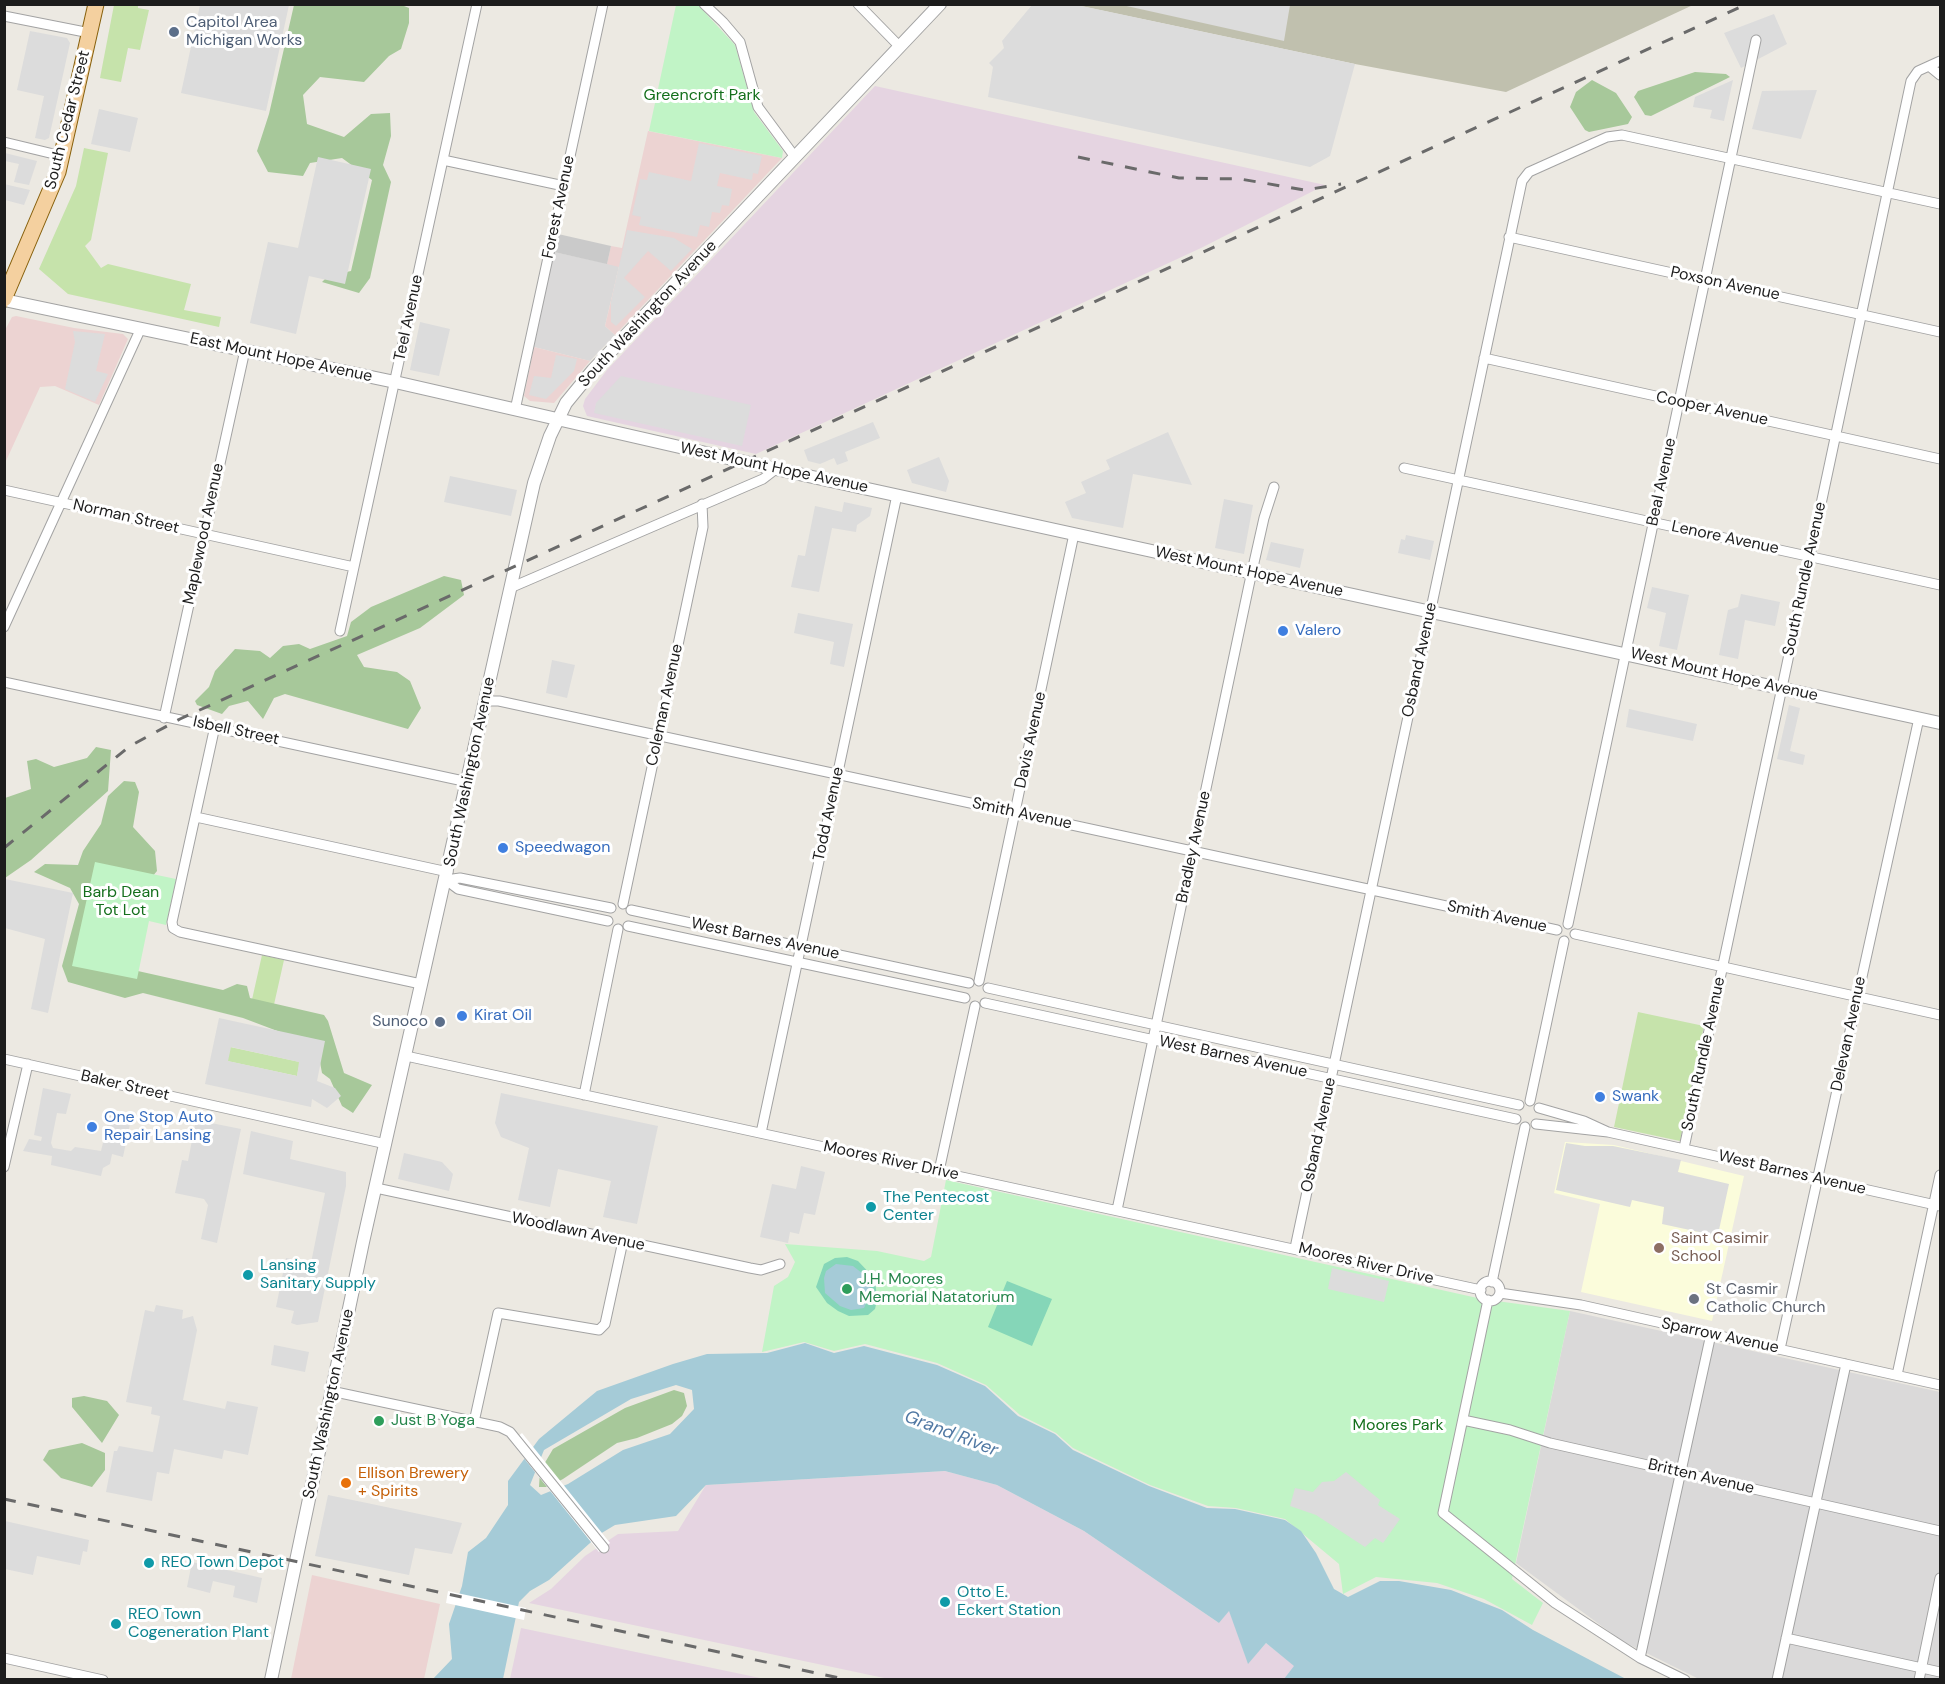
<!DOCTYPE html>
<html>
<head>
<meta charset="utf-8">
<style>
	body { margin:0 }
	#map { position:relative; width:1945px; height:1684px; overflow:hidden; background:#ece9e2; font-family:"DM Sans",sans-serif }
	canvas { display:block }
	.frame { position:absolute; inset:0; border:6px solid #1c1c1c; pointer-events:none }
</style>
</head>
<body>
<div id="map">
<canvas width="1945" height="1684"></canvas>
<div class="frame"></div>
</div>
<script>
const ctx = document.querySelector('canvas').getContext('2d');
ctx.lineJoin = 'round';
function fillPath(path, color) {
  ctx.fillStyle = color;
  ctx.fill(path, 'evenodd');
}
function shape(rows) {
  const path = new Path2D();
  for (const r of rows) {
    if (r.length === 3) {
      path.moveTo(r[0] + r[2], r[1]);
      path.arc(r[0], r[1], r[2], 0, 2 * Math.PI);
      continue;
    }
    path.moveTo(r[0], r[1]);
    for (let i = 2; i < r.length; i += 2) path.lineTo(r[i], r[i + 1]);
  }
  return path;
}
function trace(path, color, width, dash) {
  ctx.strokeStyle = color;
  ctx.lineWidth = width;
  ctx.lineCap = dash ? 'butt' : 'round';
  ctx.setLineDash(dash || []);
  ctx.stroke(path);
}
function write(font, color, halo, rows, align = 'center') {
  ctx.font = font + ' "DM Sans",sans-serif';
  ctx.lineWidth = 6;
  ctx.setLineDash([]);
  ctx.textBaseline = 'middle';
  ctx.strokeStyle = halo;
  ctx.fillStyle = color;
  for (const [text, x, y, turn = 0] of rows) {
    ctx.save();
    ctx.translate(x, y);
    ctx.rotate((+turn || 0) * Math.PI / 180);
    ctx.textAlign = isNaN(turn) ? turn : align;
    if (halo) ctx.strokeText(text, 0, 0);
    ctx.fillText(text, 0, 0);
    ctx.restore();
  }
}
fillPath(shape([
	[554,252,619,266,605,326,615,335,590,361,534,347],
	[1570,1311,1940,1392,1940,1679,1699,1679,1622,1641,1516,1563]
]), '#dad9d9');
fillPath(shape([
	[648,131,782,158,615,335,605,326,619,267,607,264,611,246,622,248],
	[16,316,74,328,123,334,128,339,99,405,55,386,40,387,5,463,4,332,12,317],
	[534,347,590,361,554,403,530,401,524,396],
	[312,1575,440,1604,424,1679,291,1679]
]), '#ecd3d2');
fillPath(shape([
	[875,86,1325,185,1201,248,756,454,587,416,583,406,585,399,607,370],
	[945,1471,997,1485,1084,1531,1219,1623,1229,1610,1248,1663,1266,1643,1295,1666,1284,1680,889,1679,529,1603,551,1589,585,1556,618,1534,678,1531,706,1485],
	[521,1628,765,1679,510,1679]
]), '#e5d4e1');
fillPath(shape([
	[1565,1142,1614,1145,1744,1176,1712,1321,1581,1292,1600,1204,1554,1193]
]), '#fbfcdb');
fillPath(shape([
	[558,234,611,246,607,264,554,252]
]), '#cacaca');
fillPath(shape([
	[1076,5,1693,5,1506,92,1355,64]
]), '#c0c0ae');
fillPath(shape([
	[114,5,138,5,138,8,149,10,140,50,128,48,121,82,100,78],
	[84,148,108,153,91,240,85,246,101,268,108,264,191,284,184,310,221,317,219,327,68,294,39,269,76,186],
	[262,955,284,960,273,1009,251,1004],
	[1638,1012,1704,1026,1680,1141,1614,1127],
	[230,1047,300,1062,297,1076,227,1061]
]), '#c6e3ab');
fillPath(shape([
	[399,4,409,8,409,23,401,49,389,56,364,82,320,77,303,95,307,124,344,137,371,114,390,113,391,136,383,165,391,182,370,278,359,293,322,282,328,276,351,271,372,180,342,158,310,163,303,176,268,172,257,151,269,114,294,5],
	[1695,72,1726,74,1730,77,1651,116,1645,115,1634,97,1638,91],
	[1592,80,1616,93,1632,117,1628,124,1589,132,1585,130,1570,107,1576,92],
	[444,576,461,580,464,595,420,628,357,655,364,667,397,672,410,681,421,708,408,729,285,694,274,698,263,719,248,701,229,706,222,714,197,705,195,701,209,687,215,671,235,649,260,651,270,658,283,646,299,644,310,649,347,636,351,622,371,607],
	[96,747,111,750,108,791,31,860,5,878,5,798,31,789,27,761,36,759,54,767,87,758],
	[124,781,135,782,139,792,133,827,155,851,157,871,84,959,223,990,237,984,247,986,250,998,324,1015,328,1021,344,1073,372,1085,353,1113,342,1106,330,1079,322,1073,317,1046,243,1018,143,993,125,998,68,982,62,966,79,904,70,888,34,872,45,864,78,865,83,851,101,824,108,796],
	[674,1390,684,1393,687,1406,682,1416,672,1424,637,1438,617,1443,563,1479,548,1487,539,1487,540,1471,553,1449,625,1408],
	[84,1396,107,1401,119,1415,102,1443,72,1407,72,1398],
	[82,1443,105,1453,105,1470,92,1487,61,1478,43,1460,49,1450]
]), '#a7c89a');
fillPath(shape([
	[676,5,698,5,735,45,754,112,783,151,782,158,649,131],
	[95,862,176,879,166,925,149,921,137,979,72,966],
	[946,1180,1482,1299,1570,1311,1512,1579,1543,1603,1532,1625,1484,1599,1437,1583,1376,1577,1343,1594,1339,1564,1285,1519,1236,1508,1208,1506,1150,1485,1073,1448,1056,1433,1020,1415,986,1385,937,1363,865,1344,834,1351,804,1342,762,1352,774,1286,788,1277,795,1262,785,1244,877,1251,924,1261,931,1257]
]), '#c1f4c6');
fillPath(shape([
	[847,1257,858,1261,875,1279,877,1300,875,1309,868,1315,849,1316,838,1311,827,1303,816,1287,824,1264,835,1258],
	[1007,1281,1052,1299,1032,1346,988,1327]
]), '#85d6b8');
fillPath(shape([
	[200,5,289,5,266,111,181,93],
	[1032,5,1077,5,1355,64,1330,156,1310,167,988,97,993,67,989,63,1004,48,1002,41],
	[1122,5,1290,4,1290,5,1284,41],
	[1774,14,1787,44,1741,68,1724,33],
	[30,31,67,38,70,43,49,138,45,140,35,138,44,96,17,90],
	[1733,80,1724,121,1710,118,1712,110,1693,107,1695,97],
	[1817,90,1801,139,1752,129,1762,91],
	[99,109,138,118,130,152,91,144],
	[699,143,762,156,758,174,753,173,752,180,720,173,717,186,732,189,729,206,722,205,720,213,712,212,709,227,700,225,697,237,639,225,641,217,632,215,640,179,647,180,649,172,691,181],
	[5,153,37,161,29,185,14,182,19,164,5,161],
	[318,157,371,169,345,284,309,276,296,334,250,323,268,242,298,248],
	[4,184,30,190,24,205,5,200],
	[627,230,674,238,692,249,671,271,648,251,624,278,645,297,616,326,611,322,611,302],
	[420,322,450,329,439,376,410,370],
	[73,331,105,334,96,371,108,374,95,402,65,389,75,342],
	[556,355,577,359,574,371,546,399,529,395,534,376,551,378],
	[621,376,751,405,742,446,594,413,596,403],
	[873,422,880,438,845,452,848,461,837,465,834,458,820,464,808,461,804,450],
	[1168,432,1192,485,1133,474,1123,528,1072,518,1065,502,1086,493,1081,482,1110,469,1106,460],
	[939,457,949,481,946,492,912,483,907,470],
	[450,476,517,490,511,516,444,502],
	[1224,499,1253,505,1244,554,1215,548],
	[844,502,872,508,870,516,857,525,856,532,832,528,819,592,791,587,798,555,805,556,815,506,842,512],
	[1406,535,1434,541,1430,560,1398,553,1401,539,1405,540],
	[1271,542,1304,549,1300,568,1266,560],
	[1652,587,1689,595,1677,650,1659,646,1666,613,1647,608],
	[1741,594,1780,602,1775,626,1745,620,1738,659,1719,655,1728,610,1738,607],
	[798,613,853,624,844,667,830,664,834,642,794,633],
	[552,660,575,665,567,698,546,693],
	[1789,705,1800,708,1790,751,1805,755,1803,765,1777,759],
	[1629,709,1697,724,1693,741,1626,727],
	[5,879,73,893,48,1013,31,1009,45,939,5,928],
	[219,1018,325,1041,317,1081,335,1088,341,1096,327,1108,312,1099,311,1107,205,1084],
	[231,1047,299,1062,297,1076,228,1061],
	[43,1088,71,1094,66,1114,57,1113,51,1143,53,1148,71,1151,75,1147,101,1151,110,1114,131,1119,123,1157,112,1154,110,1164,103,1168,101,1176,51,1165,52,1156,23,1151,29,1139,41,1141,42,1137,34,1135],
	[501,1093,658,1126,637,1224,603,1217,611,1181,558,1169,550,1207,518,1200,529,1148,501,1137,495,1123],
	[196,1120,241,1129,217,1243,201,1239,208,1205,204,1199,175,1193,182,1160,188,1161],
	[251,1131,293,1141,290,1159,346,1172,346,1186,318,1322,297,1325,291,1323,294,1311,276,1307,286,1258,311,1263,325,1193,243,1174],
	[1566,1143,1585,1146,1613,1146,1681,1160,1678,1172,1729,1184,1719,1230,1713,1235,1662,1224,1664,1207,1632,1200,1630,1207,1556,1190],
	[404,1153,442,1162,453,1174,449,1191,398,1179],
	[801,1166,825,1172,815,1215,804,1213,799,1234,790,1232,788,1243,760,1237,772,1184,796,1189],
	[1332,1268,1389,1281,1384,1302,1328,1289],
	[156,1305,183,1310,182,1319,193,1316,197,1330,183,1400,225,1409,227,1401,258,1407,248,1455,224,1450,222,1459,174,1449,169,1474,157,1472,152,1501,106,1492,114,1451,117,1451,119,1446,153,1452,160,1416,151,1414,152,1407,126,1402,145,1310,154,1312],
	[274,1345,309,1352,305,1372,271,1365],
	[1346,1472,1380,1500,1378,1505,1400,1519,1383,1543,1375,1538,1365,1547,1316,1515,1290,1506,1295,1488,1313,1492,1322,1482,1334,1481],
	[328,1495,367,1503,462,1523,452,1554,415,1548,409,1575,355,1564,315,1556],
	[5,1521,89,1540,87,1552,83,1551,80,1565,37,1556,33,1575,5,1569],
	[192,1562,262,1578,257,1603,233,1597,235,1586,213,1581,210,1593,187,1587]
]), '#dcdcdc');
fillPath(shape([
	[836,1264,853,1266,867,1277,871,1293,864,1308,851,1310,840,1306,825,1293,824,1278,826,1271],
	[805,1343,834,1353,864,1346,937,1365,985,1386,1018,1416,1055,1434,1073,1450,1149,1486,1207,1508,1235,1509,1285,1520,1301,1531,1316,1553,1334,1589,1348,1597,1380,1581,1399,1581,1451,1590,1502,1610,1533,1630,1626,1679,1284,1679,1294,1666,1266,1643,1248,1664,1229,1611,1219,1623,1084,1531,997,1485,945,1471,706,1485,676,1516,615,1525,600,1534,549,1580,530,1591,519,1602,503,1679,432,1680,452,1659,449,1624,462,1586,468,1552,486,1538,508,1505,508,1481,539,1439,597,1391,673,1364,707,1354,767,1353],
	[676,1385,692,1390,694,1409,670,1434,623,1450,568,1484,541,1495,530,1485,544,1450,631,1399]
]), '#a5cbd7');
fillPath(shape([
	[522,1433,610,1543,599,1552,511,1442],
	[448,1591,526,1608,524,1620,446,1603]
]), '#fff');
const minor = shape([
	[704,4,723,22,740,42,758,107,795,157],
	[858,4,900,47],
	[4,16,90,33],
	[1929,66,1940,75],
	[4,142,62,156],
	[443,160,564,186],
	[1509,237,1940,332],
	[1484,358,1940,459],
	[515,410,603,4],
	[1404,468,1940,585],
	[4,490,354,567],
	[510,588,763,479,776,469],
	[4,627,141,328],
	[340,631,477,4],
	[4,682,468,782],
	[486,701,499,701,1557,930],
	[164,718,245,350],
	[215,726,172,922,173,928,180,932,421,984],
	[196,817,448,872],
	[446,880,458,889,608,921],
	[446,880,460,878,611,908],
	[623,904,703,527,702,504],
	[631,910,969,983],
	[1568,924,1756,40],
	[628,926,965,998],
	[1575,934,1940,1015],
	[979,981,1074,534],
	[988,988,1519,1105],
	[985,1003,1516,1119],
	[406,1056,1481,1290],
	[4,1059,386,1144],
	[584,1095,618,929],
	[1530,1101,1564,941],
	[1536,1124,1608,1132,1584,1121,1539,1108],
	[1608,1132,1940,1206],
	[761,1133,897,495],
	[1684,1148,1911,81,1918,71,1940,61],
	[4,1167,28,1064],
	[939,1171,975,1006],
	[376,1188,750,1268,761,1270,780,1264],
	[1117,1210,1249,585,1264,518,1274,487],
	[1295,1248,1522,181,1529,172,1607,137,1622,135,1940,204],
	[1490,1291,10],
	[1492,1282,1525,1127],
	[1500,1293,1581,1305,1940,1385],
	[1488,1300,1443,1513,1555,1603,1640,1658,1685,1680],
	[1780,1349,1919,718],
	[1897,1375,1940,1175],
	[331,1391,500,1427,510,1432,604,1548],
	[1463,1420,1510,1430,1550,1443,1940,1531],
	[474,1422,498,1313,599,1330,605,1324,623,1241],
	[1786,1638,1940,1672],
	[4,1658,103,1680],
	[1640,1658,1711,1334],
	[1777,1680,1846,1364],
	[1919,1680,1940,1578]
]);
const tertiary = shape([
	[4,300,395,382,776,469,1940,723],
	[271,1680,363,1242,534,483,550,436,566,403,593,370,940,4]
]);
const primary = shape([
	[4,299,58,172,96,4]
]);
trace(minor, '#a3a3a3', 11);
trace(tertiary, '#a3a3a3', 14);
trace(primary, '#87600c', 17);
trace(minor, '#fff', 9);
trace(tertiary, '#fff', 12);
trace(primary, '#f4d09f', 15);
trace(shape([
	[1078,157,1179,178,1240,179,1305,190,1341,184],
	[4,848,130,746,180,719,1747,4],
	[4,1499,849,1680]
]), '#6a6a6a', 3, [12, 12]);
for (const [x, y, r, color] of [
	[174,32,6,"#5c6f8a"],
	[1283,631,6,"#3f7fe0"],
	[503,848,6,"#3f7fe0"],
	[462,1016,6,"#3f7fe0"],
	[440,1022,6,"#5c6f8a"],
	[1600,1097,6,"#3f7fe0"],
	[92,1127,6,"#3f7fe0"],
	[871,1207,6,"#0f9aa8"],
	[1659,1248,6,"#8d6e63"],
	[248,1275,6,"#0f9aa8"],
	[847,1289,6,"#2e9e5b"],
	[1694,1299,6,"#6b7280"],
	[379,1421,6,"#2e9e5b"],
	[346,1483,6,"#e8710a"],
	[149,1563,6,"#0f9aa8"],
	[945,1602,6,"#0f9aa8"],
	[116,1624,6,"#0f9aa8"]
]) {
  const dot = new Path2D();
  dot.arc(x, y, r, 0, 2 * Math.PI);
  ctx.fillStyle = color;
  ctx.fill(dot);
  trace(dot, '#fff', 2);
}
write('16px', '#4e5e75', '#fff', [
	["Capitol Area",186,23],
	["Michigan Works",186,41],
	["Sunoco",428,1022,"right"]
], 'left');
write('16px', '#146f1c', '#fff', [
	["Greencroft Park",702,96],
	["Barb Dean",121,893],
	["Tot Lot",121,911],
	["Moores Park",1398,1426]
]);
write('16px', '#1c1c1c', '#fff', [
	["South Cedar Street",68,120,-76],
	["Forest Avenue",559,207,-78],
	["Poxson Avenue",1725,284,12],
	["South Washington Avenue",648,314,-47],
	["Teel Avenue",409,318,-78],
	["East Mount Hope Avenue",281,358,12],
	["Cooper Avenue",1712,409,12],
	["West Mount Hope Avenue",774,468,12],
	["Beal Avenue",1662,482,-78],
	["Norman Street",126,517,13],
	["Maplewood Avenue",204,534,-78],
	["Lenore Avenue",1725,538,12],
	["West Mount Hope Avenue",1249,572,12],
	["South Rundle Avenue",1805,579,-78],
	["Osband Avenue",1420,660,-78],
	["West Mount Hope Avenue",1724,675,13],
	["Coleman Avenue",665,705,-78],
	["Isbell Street",236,731,12],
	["Davis Avenue",1031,740,-78],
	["South Washington Avenue",470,772,-78],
	["Todd Avenue",829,814,-78],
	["Smith Avenue",1022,814,12],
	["Bradley Avenue",1194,847,-78],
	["Smith Avenue",1497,917,12],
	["West Barnes Avenue",765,939,12],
	["Delevan Avenue",1849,1034,-78],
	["South Rundle Avenue",1704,1054,-78],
	["West Barnes Avenue",1233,1057,12],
	["Baker Street",125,1086,13],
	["Osband Avenue",1319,1135,-78],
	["Moores River Drive",891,1161,12],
	["West Barnes Avenue",1792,1173,13],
	["Woodlawn Avenue",578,1232,12],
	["Moores River Drive",1366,1264,13],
	["Sparrow Avenue",1720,1336,12],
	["South Washington Avenue",329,1404,-78],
	["Britten Avenue",1701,1477,13]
]);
write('16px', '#366cbe', '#fff', [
	["Valero",1295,631],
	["Speedwagon",515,848],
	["Kirat Oil",474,1016],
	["Swank",1612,1097],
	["One Stop Auto",104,1118],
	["Repair Lansing",104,1136]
], 'left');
write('16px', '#0d838f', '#fff', [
	["The Pentecost",883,1198],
	["Center",883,1216],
	["Lansing",260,1266],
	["Sanitary Supply",260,1284],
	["REO Town Depot",161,1563],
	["Otto E.",957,1593],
	["Eckert Station",957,1611],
	["REO Town",128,1615],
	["Cogeneration Plant",128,1633]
], 'left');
write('16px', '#785e54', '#fff', [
	["Saint Casimir",1671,1239],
	["School",1671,1257]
], 'left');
write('16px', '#27864d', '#fff', [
	["J.H. Moores",859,1280],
	["Memorial Natatorium",859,1298],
	["Just B Yoga",391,1421]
], 'left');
write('16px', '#5b616d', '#fff', [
	["St Casmir",1706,1290],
	["Catholic Church",1706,1308]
], 'left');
write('16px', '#c56008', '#fff', [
	["Ellison Brewery",358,1474],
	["+ Spirits",358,1492]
], 'left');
write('italic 18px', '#5078a3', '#fff', [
	["Grand River",951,1434,21]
]);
</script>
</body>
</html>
